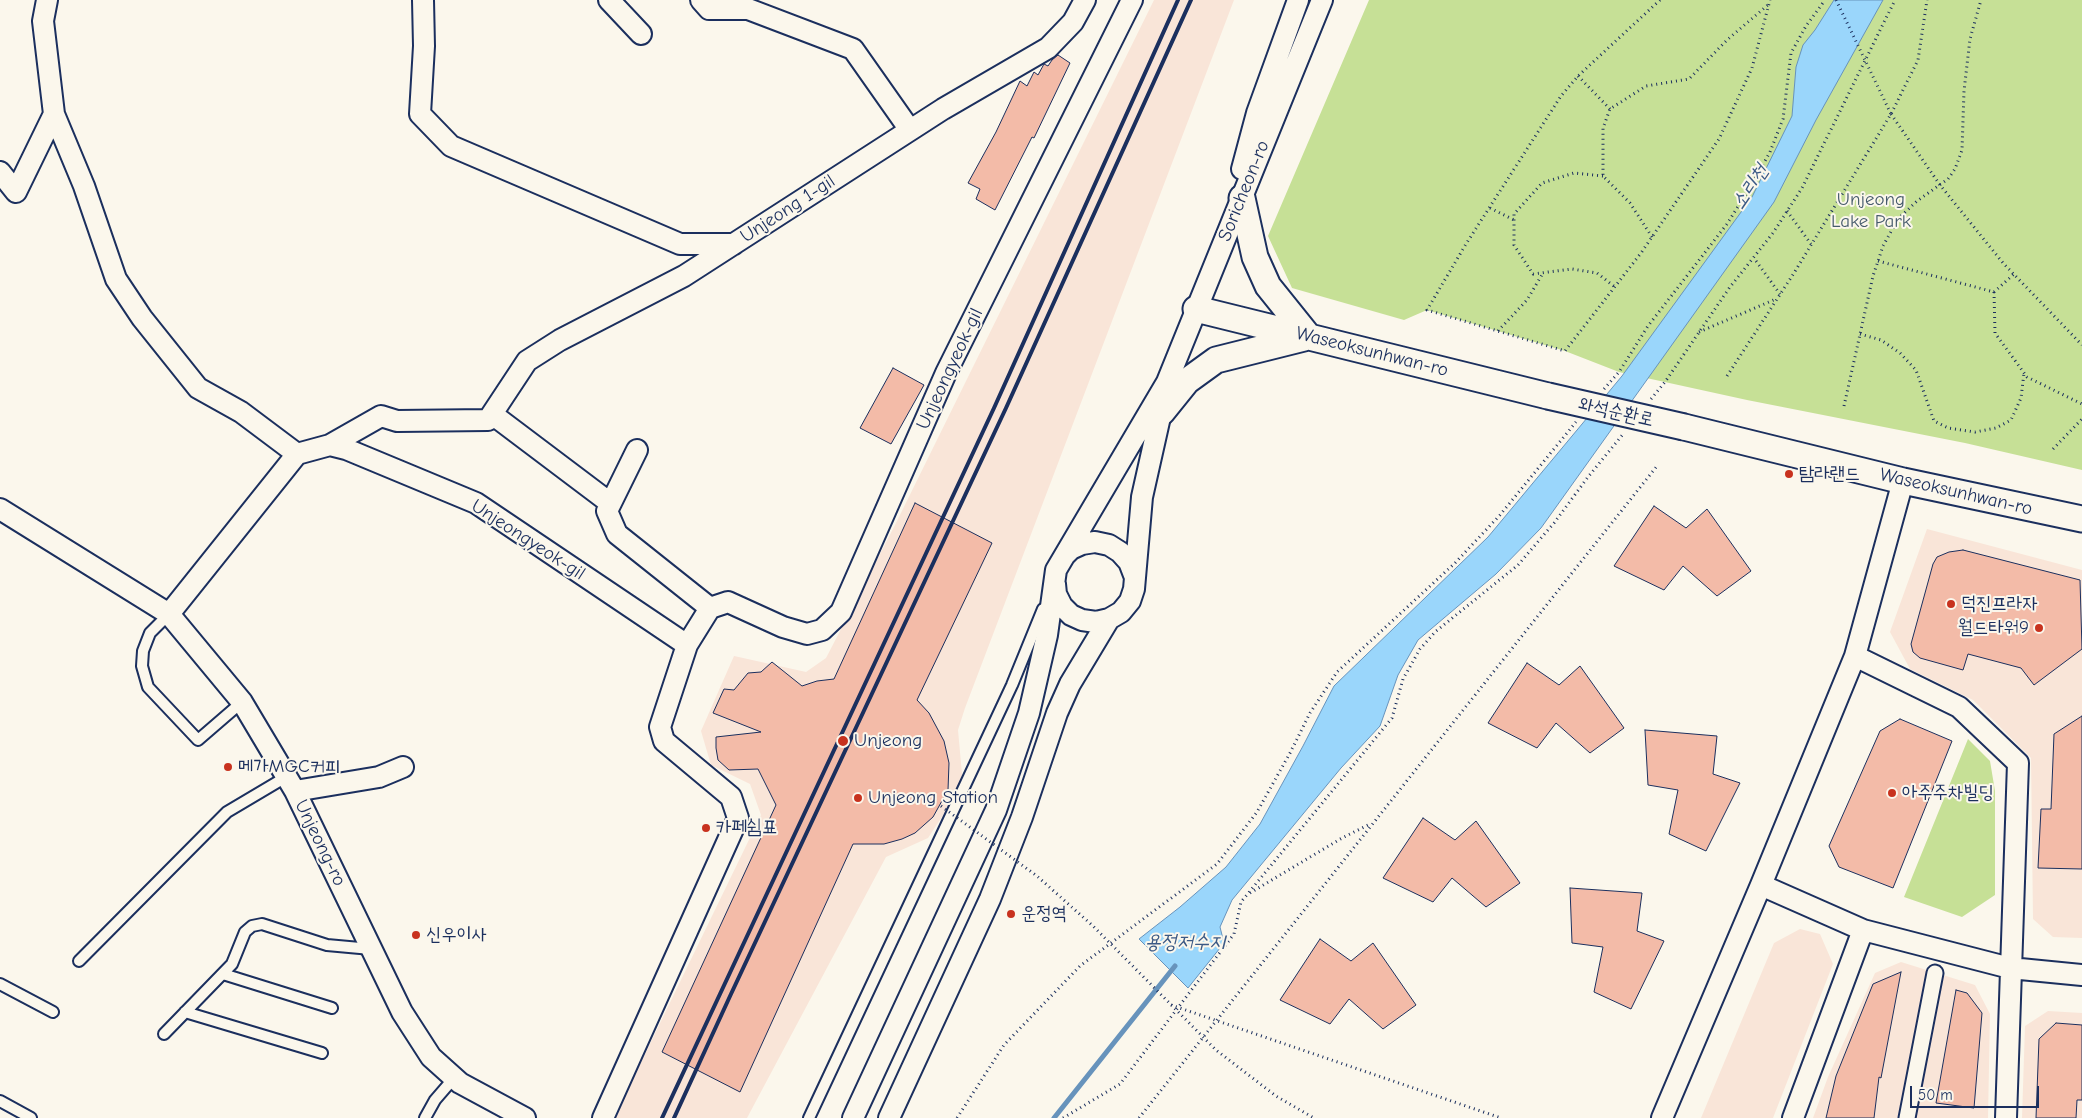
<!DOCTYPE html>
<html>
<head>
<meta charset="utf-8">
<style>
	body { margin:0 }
	#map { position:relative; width:2082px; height:1118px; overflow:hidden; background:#fbf7ec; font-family:"Comic Neue",sans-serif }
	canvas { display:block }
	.scale { position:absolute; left:1910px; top:1086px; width:129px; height:22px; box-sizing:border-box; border:2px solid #1b2f5e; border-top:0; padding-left:6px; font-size:15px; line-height:18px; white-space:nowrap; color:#1b2f5e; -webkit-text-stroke:4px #fbf7ec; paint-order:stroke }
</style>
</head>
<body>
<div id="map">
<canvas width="2082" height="1118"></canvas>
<div class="scale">50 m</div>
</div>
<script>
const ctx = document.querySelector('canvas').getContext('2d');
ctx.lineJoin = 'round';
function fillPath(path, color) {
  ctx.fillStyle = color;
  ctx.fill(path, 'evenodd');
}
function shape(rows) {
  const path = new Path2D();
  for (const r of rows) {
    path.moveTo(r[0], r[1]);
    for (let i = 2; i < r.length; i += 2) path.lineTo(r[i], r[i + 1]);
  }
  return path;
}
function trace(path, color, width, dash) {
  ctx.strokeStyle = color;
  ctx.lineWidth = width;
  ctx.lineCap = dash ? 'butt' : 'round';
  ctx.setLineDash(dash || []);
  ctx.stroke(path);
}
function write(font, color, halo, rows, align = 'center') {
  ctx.font = font + ' "Comic Neue","Poor Story",sans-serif';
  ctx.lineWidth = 4;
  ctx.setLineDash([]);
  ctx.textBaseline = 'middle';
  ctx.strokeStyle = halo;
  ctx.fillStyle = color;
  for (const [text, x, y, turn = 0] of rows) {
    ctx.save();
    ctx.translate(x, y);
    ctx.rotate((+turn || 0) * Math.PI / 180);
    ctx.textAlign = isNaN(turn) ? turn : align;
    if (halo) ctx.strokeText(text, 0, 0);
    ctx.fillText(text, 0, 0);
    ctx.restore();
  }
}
fillPath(shape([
	[1154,0,1234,0,965,708,958,730,963,785,928,838,886,857,747,1118,614,1118,761,815,750,784,711,765,701,731,734,656,806,672,826,658,895,525],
	[1927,529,2082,570,2082,938,2053,937,2033,919,2031,758,1973,700,1910,669,1890,632],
	[1800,929,1820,934,1833,964,1773,1118,1701,1118,1774,943],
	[1901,962,1975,985,1990,1014,1988,1118,1813,1118,1828,1077,1875,973],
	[2048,1011,2082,1013,2082,1118,2022,1118,2025,1026]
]), '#f9e5d8');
fillPath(shape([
	[1369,0,2082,0,2082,470,1965,443,1747,400,1619,372,1565,351,1427,310,1404,320,1292,288,1268,236],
	[1968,739,1990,761,1995,791,1995,895,1962,917,1904,897]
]), '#c6e096');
const water = shape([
	[1834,0,1883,0,1816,120,1774,202,1541,528,1496,574,1418,640,1398,675,1380,726,1341,768,1232,900,1220,927,1224,943,1188,988,1139,939,1180,907,1226,867,1260,824,1303,746,1334,686,1488,537,1622,376,1752,197,1792,116,1796,67,1803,45,1815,30,1834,0]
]);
fillPath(water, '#9ad6fb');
trace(water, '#6793bc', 1);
trace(shape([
	[1054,1118,1175,966]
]), '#6793bc', 5);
const building = shape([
	[1058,55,1070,63,1034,138,1032,137,995,210,976,199,980,189,968,183,996,132,1020,81,1027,86,1034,72,1038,75,1044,64,1048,66,1052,60,1058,55],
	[893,368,924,385,891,444,860,428,893,368],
	[915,503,992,543,917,700,929,713,944,741,949,763,948,790,933,817,915,833,902,839,884,844,853,844,740,1092,662,1052,776,805,758,769,729,770,718,760,716,748,716,737,761,732,713,713,724,689,734,690,748,673,761,672,772,662,802,686,817,681,834,679,915,503],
	[1654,506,1686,528,1707,509,1751,571,1717,596,1683,566,1664,590,1614,566,1654,506],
	[1963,550,2080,580,2082,649,2034,685,2021,668,1968,654,1963,670,1920,658,1913,652,1911,644,1933,564,1937,557,1949,552,1963,550],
	[1527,663,1559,685,1580,666,1624,728,1590,753,1556,723,1537,748,1488,723,1527,663],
	[2082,716,2082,869,2038,868,2041,809,2051,809,2054,734,2082,716],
	[1900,719,1952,741,1893,888,1839,867,1829,846,1880,731,1900,719],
	[1645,730,1717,736,1713,774,1740,783,1706,851,1669,834,1678,790,1648,785,1645,730],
	[1423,818,1455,840,1476,821,1520,883,1486,907,1452,878,1433,902,1383,878,1423,818],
	[1570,888,1642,893,1637,931,1664,941,1631,1009,1594,992,1603,947,1572,943,1570,888],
	[1320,939,1351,961,1373,943,1416,1005,1383,1029,1349,999,1330,1024,1280,1000,1320,939],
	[1901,972,1881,1078,1879,1077,1874,1118,1826,1118,1836,1076,1873,984,1901,972],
	[1956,990,1967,993,1982,1013,1974,1108,1936,1103,1956,990],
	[2056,1023,2082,1025,2082,1100,2077,1100,2076,1118,2036,1118,2039,1039,2056,1023]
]);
fillPath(building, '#f3bba8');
trace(building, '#1b2f5e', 1);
const service = shape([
	[169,614,150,633,143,651,142,666,148,687,198,740,242,702],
	[79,961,227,812,286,777],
	[223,974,332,1008],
	[0,984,53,1012],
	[185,1012,322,1053],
	[164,1034,232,964,245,932,252,926,262,924,327,945,371,949],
	[0,1101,31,1118],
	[425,1118,435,1100,454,1078],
	[809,1118,1012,685,1043,609]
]);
const pedestrian = shape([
	[1907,1118,1935,973]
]);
const minor = shape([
	[47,0,43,21,54,114,84,186,116,279,142,318,198,388,241,412,297,454],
	[423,0,424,46,420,114,451,146,680,244,734,244],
	[609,0,641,34],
	[701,0,709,9,748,9,853,49,910,130],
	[1242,169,1257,113,1298,0],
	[0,172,16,192,54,114],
	[492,414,610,503],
	[330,445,346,449,476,503,687,645],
	[637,450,607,511,617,534,710,608],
	[0,509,169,614,242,702,295,791,402,1012,431,1057,460,1083,525,1118],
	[1065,555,1071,549,1082,544,1095,542,1109,545,1120,552,1129,562,1134,575],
	[1055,584,1056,594,1062,606,1071,615,1082,620,1096,622,1109,619],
	[169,614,297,454,330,445,381,416,397,421,488,420,527,361,560,340,684,276,943,109,1048,48,1073,22,1085,0],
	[1855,656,1959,707,2018,763,2006,1118],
	[295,791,379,777,403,767],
	[1761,885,1863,930,2010,968,2082,975],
	[603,1118,738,818,731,797,664,741,660,727,687,645,710,608,728,602,783,627,807,634,822,630,841,612,946,373,1132,0],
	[853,1118,996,810,1029,713,1047,635,1056,570,1167,382,1322,0],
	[889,1118,990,899,1022,817,1057,713,1070,684,1109,619,1121,612,1130,601,1134,589,1142,497,1164,399],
	[1662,1118,1761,885,1855,656,1903,481],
	[1793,1118,1863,930]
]);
const tertiary = shape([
	[1242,198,1255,257,1268,286,1309,337],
	[1196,309,1548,396],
	[1162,412,1187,381,1216,360,1304,338],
	[1684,427,1903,481,2082,519]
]);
trace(service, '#1b2f5e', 14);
trace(pedestrian, '#1b2f5e', 19);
trace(minor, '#1b2f5e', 24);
trace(tertiary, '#1b2f5e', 29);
trace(shape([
	[1660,0,1578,76,1561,96,1466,244,1427,310,1565,351,1641,253,1719,139,1752,68,1770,0],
	[1578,76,1610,109],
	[1891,114,1940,185,2003,263,2082,345],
	[1603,176,1574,173,1542,183,1514,214,1514,245,1533,274,1572,269,1597,273,1615,287],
	[1490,208,1514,220],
	[1787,211,1811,244],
	[1652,237,1630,203,1603,176,1603,128,1610,109,1646,86,1689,79,1727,40,1769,4],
	[1756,261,1780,294],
	[1878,261,1994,292,2014,274],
	[1994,292,1995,333,2027,377,2082,404],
	[1498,331,1527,300,1543,273],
	[1699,332,1776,299],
	[1860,334,1881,340,1900,353,1916,370,1934,421,1948,428,1975,432,1996,428,2011,420,2021,398,2024,373],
	[1727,376,1794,273,1891,114,1918,60,1927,0],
	[1604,389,1619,372,1648,326,1727,224,1751,186,1770,152,1783,119,1791,53,1806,26,1825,0],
	[1651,399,1665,382,1730,287,1773,233,1802,188,1895,0],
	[1844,406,1873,276,1883,246,1898,219,1917,201,1948,179,1955,169,1962,150,1964,91,1970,39,1981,0],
	[2053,449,2082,419],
	[1250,893,1342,838,1370,824],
	[957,1118,1004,1045,1080,966,1217,864,1257,812,1290,753,1310,713,1337,672,1455,563,1500,515,1576,422],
	[1063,1118,1120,1084,1234,934,1241,902,1392,718,1403,679,1420,649,1435,632,1518,565,1554,523,1588,477,1624,433],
	[1139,1118,1657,466]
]), '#1b2f5e', 3, [1, 4]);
trace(service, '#fbf7ec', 10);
trace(pedestrian, '#fbf7ec', 15);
trace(minor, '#fbf7ec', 20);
trace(tertiary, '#fbf7ec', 25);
trace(shape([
	[662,1118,994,408,1178,0],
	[674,1118,731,994,1006,408,1191,0]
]), '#1b2f5e', 4);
const tertiaryBridge = shape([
	[1548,396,1684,427]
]);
trace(tertiaryBridge, '#1b2f5e', 29, []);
trace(shape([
	[1836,0,1891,114],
	[941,806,1037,876,1093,926,1216,1050,1276,1096,1314,1118],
	[1171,1005,1501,1118]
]), '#1b2f5e', 3, [1, 4]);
trace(tertiaryBridge, '#fbf7ec', 25);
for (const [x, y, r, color] of [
	[1789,474,5,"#c8321e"],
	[1951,604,5,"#c8321e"],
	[2039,628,5,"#c8321e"],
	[843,741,6,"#c8321e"],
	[228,767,5,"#c8321e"],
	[1892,793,5,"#c8321e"],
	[858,798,5,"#c8321e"],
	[706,828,5,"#c8321e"],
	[1011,914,5,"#c8321e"],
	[416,935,5,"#c8321e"]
]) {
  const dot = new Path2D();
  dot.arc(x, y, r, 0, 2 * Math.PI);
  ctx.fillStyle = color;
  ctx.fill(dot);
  trace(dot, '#fbf7ec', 2);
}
write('19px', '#1b2f5e', '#fbf7ec', [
	["Soricheon-ro",1244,191,-68],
	["Unjeong 1-gil",788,209,-33],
	["Waseoksunhwan-ro",1372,352,14],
	["Unjeongyeok-gil",950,369,-65],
	["와석순환로",1616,412,13],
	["Waseoksunhwan-ro",1956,492,13],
	["Unjeongyeok-gil",528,540,33],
	["Unjeong-ro",320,843,64]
]);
write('19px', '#465b6c', '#fbf7ec', [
	["Unjeong",1871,200],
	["Lake Park",1871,222]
]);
write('19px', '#1b2f5e', '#fbf7ec', [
	["탐라랜드",1799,474],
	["덕진프라자",1961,604],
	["월드타워9",2029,628,"right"],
	["Unjeong",854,741],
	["메가MGC커피",238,767],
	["아주주차빌딩",1902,793],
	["Unjeong Station",868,798],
	["카페쉼표",716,828],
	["운정역",1021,914],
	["신우이사",426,935]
], 'left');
write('italic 20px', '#3b5985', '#fbf7ec', [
	["소리천",1750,187,-56],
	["용정저수지",1185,942]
]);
</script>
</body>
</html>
